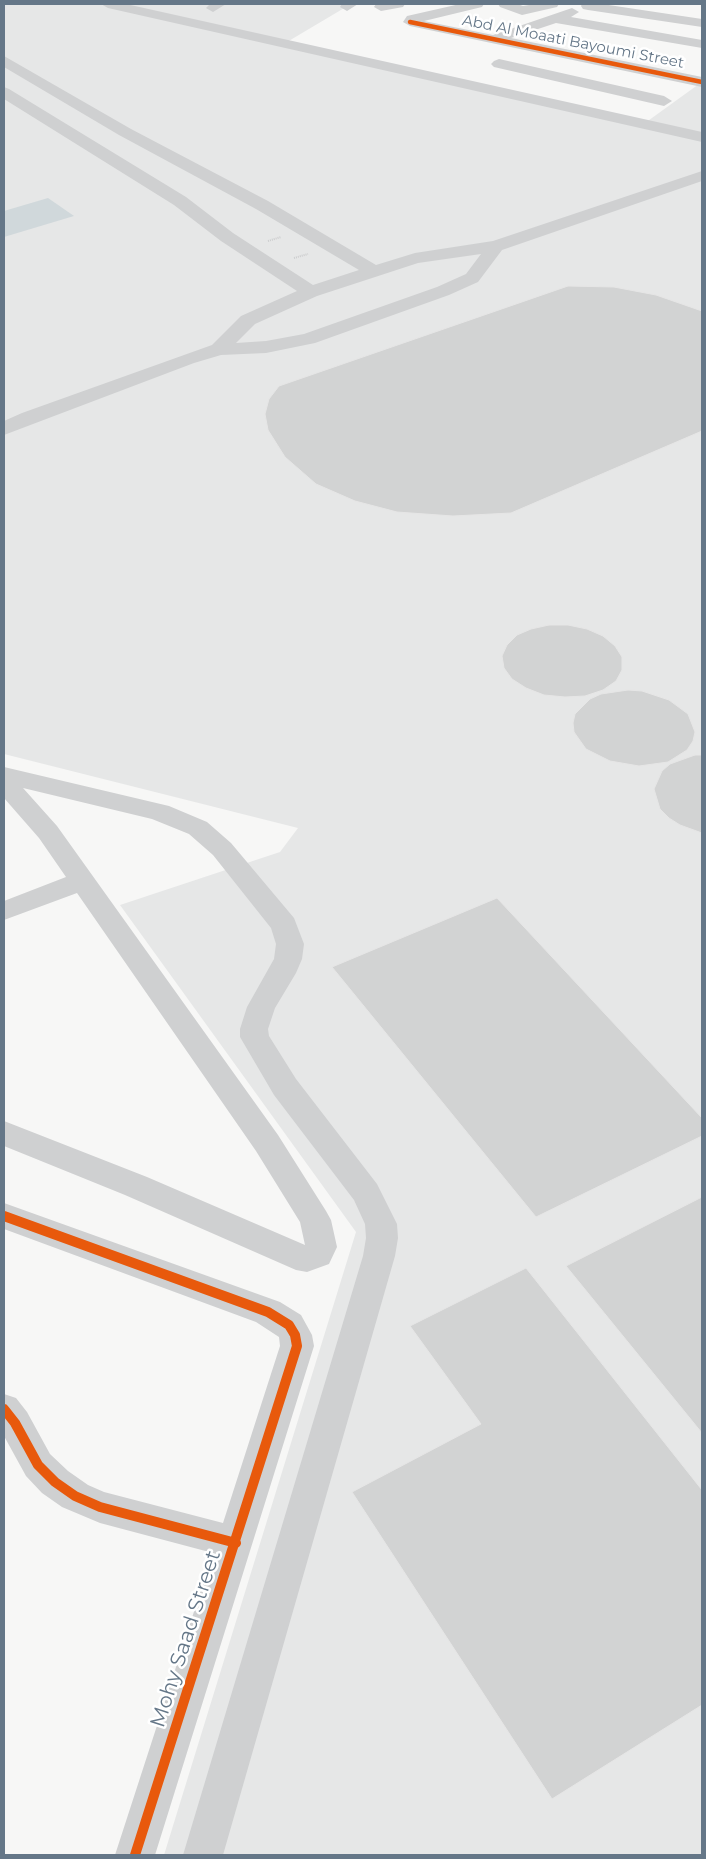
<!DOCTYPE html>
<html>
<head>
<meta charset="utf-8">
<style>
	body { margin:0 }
	#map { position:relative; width:706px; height:1859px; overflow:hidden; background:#f7f7f6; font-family:Montserrat,sans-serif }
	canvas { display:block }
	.frame { position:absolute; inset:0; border:5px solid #657788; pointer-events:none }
</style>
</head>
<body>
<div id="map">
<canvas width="706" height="1859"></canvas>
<div class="frame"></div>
</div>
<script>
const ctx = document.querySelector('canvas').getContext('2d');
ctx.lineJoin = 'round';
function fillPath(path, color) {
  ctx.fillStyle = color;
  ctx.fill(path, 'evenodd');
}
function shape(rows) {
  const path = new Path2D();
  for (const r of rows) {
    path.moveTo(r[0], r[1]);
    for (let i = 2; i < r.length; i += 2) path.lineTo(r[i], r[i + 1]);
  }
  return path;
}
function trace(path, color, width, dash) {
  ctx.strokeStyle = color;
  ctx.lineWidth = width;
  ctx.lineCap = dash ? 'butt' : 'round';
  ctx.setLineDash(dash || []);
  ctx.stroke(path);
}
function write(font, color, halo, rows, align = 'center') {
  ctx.font = font + ' Montserrat,sans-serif';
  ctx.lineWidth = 5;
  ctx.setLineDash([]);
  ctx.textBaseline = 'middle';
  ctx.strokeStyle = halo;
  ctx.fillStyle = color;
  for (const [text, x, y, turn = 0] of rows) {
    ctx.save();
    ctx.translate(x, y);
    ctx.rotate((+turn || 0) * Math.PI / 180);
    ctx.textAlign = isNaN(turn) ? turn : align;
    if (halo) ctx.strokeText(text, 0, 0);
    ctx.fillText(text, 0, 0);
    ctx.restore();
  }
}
fillPath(shape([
	[4,4,351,4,287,42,645,123,699,84,702,84,702,1855,164,1855,356,1232,120,905,280,852,298,828,4,754]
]), '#e6e7e7');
fillPath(shape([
	[48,198,74,216,4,237,4,211]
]), '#d0d8db');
const building = shape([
	[568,286,614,287,656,295,702,311,702,431,511,513,453,516,397,512,355,501,316,484,285,457,268,430,265,414,269,399,279,386,568,286],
	[549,625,568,625,587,629,603,636,615,646,622,657,622,670,616,681,603,690,585,696,565,697,544,695,526,688,512,679,504,668,502,656,507,645,517,635,531,629,549,625],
	[628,690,642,691,669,700,688,714,695,732,693,741,687,750,668,762,639,766,610,761,586,749,574,732,573,723,575,714,590,699,601,694,628,690],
	[695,755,702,755,702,833,680,825,669,818,660,809,654,789,662,771,670,764,695,755],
	[497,898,702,1118,702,1136,536,1217,332,967,497,898],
	[702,1197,702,1433,566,1266,702,1197],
	[526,1268,702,1490,702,1705,552,1799,352,1492,481,1424,410,1326,526,1268]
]);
fillPath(building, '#d2d3d3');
trace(building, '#e6e6e6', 1);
trace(shape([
	[268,241,281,237],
	[294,258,308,254]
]), '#cccdce', 2, [1, 1]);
fillPath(shape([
	[101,4,126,4,702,132,702,142,108,8,101,4],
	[210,4,226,4,213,12,206,8,210,4],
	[342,4,358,4,347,11,340,7,342,4],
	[376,4,405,4,403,7,381,11,374,7,376,4],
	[460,4,484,4,482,7,424,21,493,35,572,8,579,12,571,17,702,40,702,48,556,23,511,38,702,77,702,87,410,26,403,22,407,16,460,4],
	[498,4,517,4,523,6,535,4,559,4,557,7,522,15,500,7,498,4],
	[582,4,602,4,702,19,702,27,588,10,583,9,581,6,582,4],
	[4,56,131,129,268,201,376,265,415,253,493,241,702,171,702,181,502,250,478,282,449,295,315,343,266,353,221,355,194,363,4,435,4,421,22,413,212,345,241,316,297,291,221,241,174,205,4,99,4,87,9,89,186,197,233,233,313,285,359,270,256,209,119,135,4,67,4,56],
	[481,254,466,274,437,287,304,334,266,341,236,343,255,324,317,296,418,263,481,254],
	[499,59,664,96,672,101,664,106,494,67,491,64,494,61,499,59],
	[4,767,169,806,207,822,231,843,294,918,304,944,302,959,296,973,275,1008,268,1029,269,1036,296,1079,377,1184,397,1224,398,1238,395,1256,223,1855,183,1855,363,1256,366,1238,365,1224,354,1200,274,1095,240,1037,240,1029,247,1007,274,959,276,944,271,928,213,855,189,834,152,819,23,788,57,826,278,1135,326,1211,331,1220,337,1247,329,1264,307,1272,296,1270,125,1195,4,1146,4,1121,147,1177,305,1245,300,1222,256,1151,77,893,4,920,4,901,66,877,39,838,4,798,4,767],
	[4,1203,280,1302,301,1315,312,1335,314,1346,155,1855,115,1855,213,1553,100,1523,62,1507,42,1493,26,1476,4,1436,4,1394,16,1398,27,1412,50,1454,68,1471,88,1485,104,1492,223,1523,280,1346,279,1337,256,1322,4,1229,4,1203]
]), '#cfd0d1');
trace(shape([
	[410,22,702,82]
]), '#e8590c', 4.5);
trace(shape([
	[4,1216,268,1312,289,1325,295,1335,297,1346,135,1855],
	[4,1409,15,1423,38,1465,55,1482,75,1496,100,1507,236,1543]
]), '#e8590c', 10);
write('15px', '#657788', '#fff', [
	["Abd Al Moaati Bayoumi Street",573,42,11]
]);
write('21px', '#657788', '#fff', [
	["Mohy Saad Street",186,1639,-72]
]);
</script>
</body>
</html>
